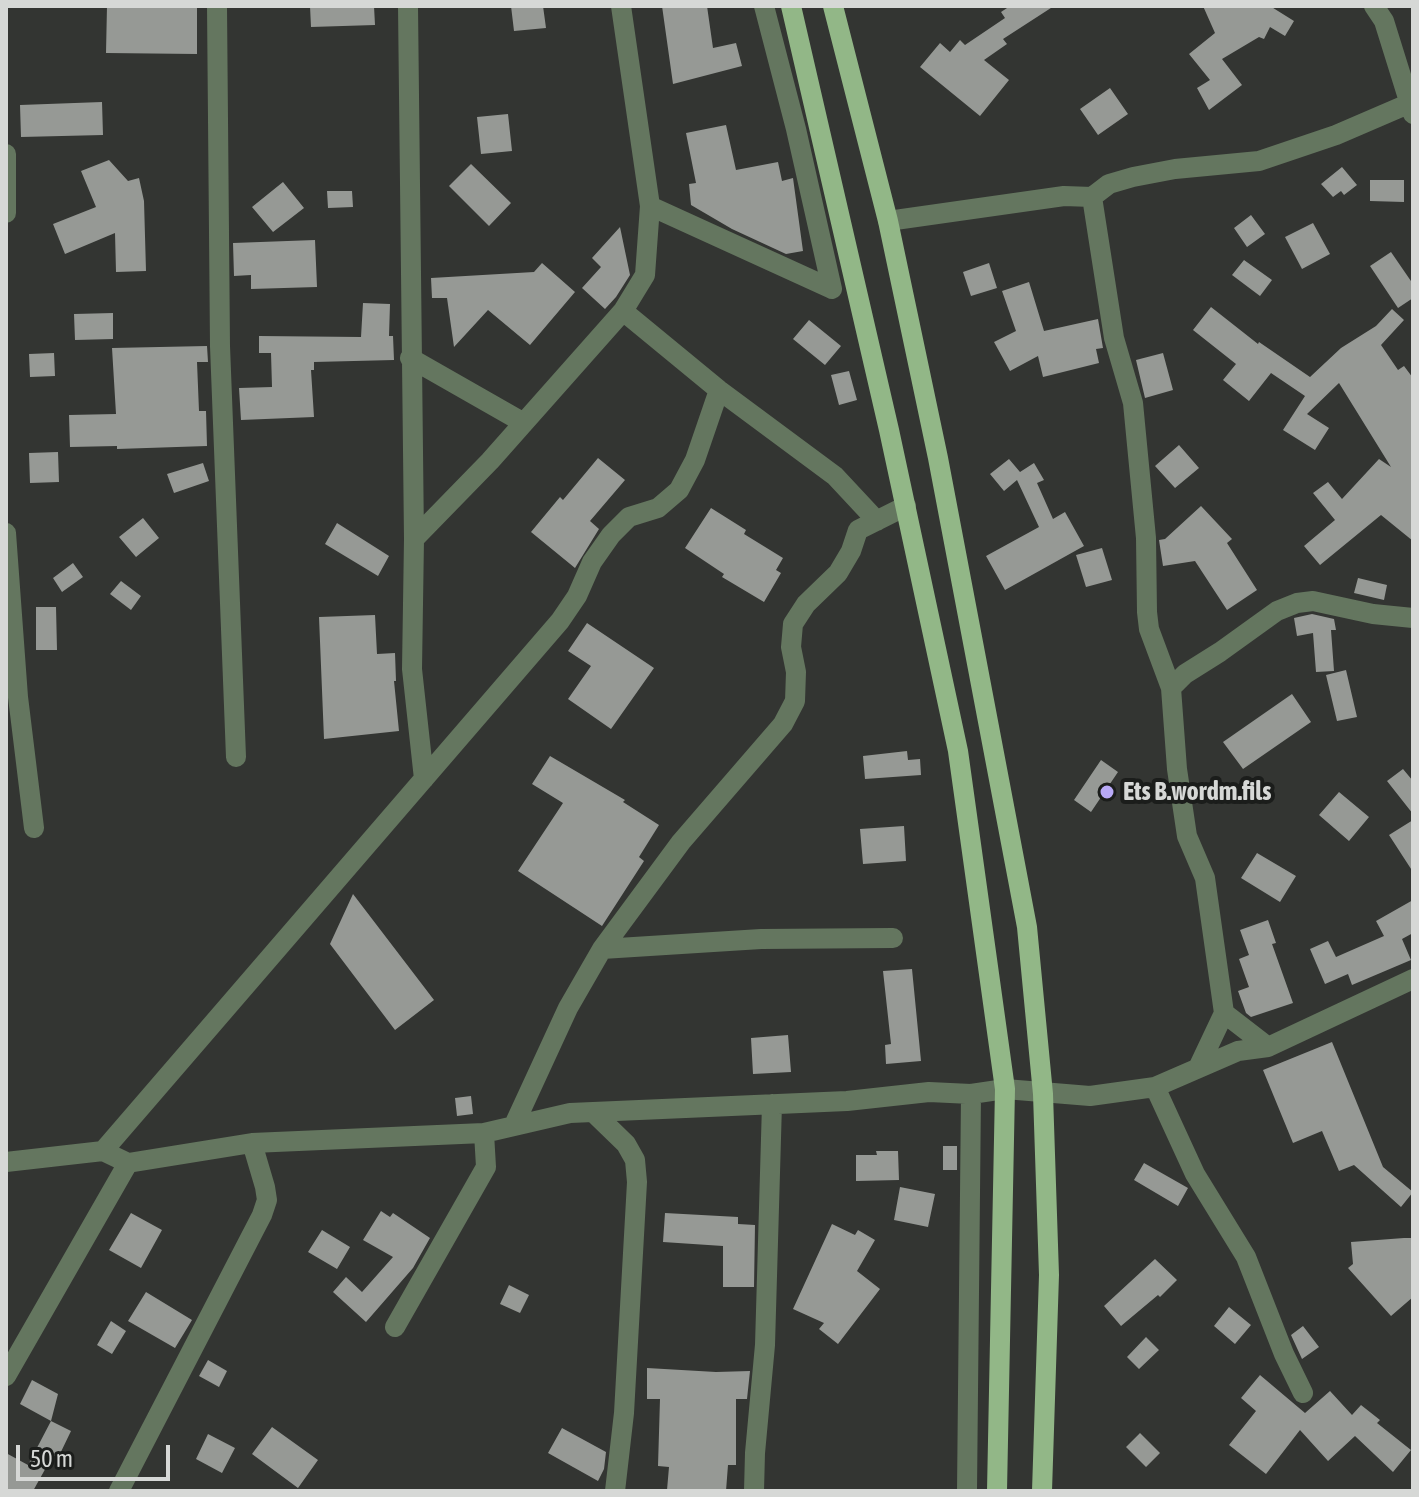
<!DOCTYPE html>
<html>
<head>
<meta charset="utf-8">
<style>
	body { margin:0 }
	#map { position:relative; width:1419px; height:1497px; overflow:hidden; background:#333532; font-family:"Asap Condensed",sans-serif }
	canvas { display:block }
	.frame { position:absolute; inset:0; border:8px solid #d6d8d6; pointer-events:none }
	.scale { position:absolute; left:16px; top:1445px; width:154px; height:36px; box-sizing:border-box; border:4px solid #d6d8d6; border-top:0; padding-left:10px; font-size:24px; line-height:28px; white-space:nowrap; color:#d6d8d6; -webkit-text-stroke:6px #1b1d1b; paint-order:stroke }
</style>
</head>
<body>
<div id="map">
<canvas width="1419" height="1497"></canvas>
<div class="frame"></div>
<div class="scale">50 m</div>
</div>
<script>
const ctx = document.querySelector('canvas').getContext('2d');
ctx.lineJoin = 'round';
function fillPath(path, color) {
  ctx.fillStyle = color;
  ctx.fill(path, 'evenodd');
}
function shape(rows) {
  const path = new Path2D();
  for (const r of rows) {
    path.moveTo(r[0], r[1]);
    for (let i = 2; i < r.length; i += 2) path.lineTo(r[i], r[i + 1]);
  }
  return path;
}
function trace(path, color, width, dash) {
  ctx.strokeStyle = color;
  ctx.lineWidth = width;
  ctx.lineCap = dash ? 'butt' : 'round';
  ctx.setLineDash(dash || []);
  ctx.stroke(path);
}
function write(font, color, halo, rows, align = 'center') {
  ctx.font = font + ' "Asap Condensed",sans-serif';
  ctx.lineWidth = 8;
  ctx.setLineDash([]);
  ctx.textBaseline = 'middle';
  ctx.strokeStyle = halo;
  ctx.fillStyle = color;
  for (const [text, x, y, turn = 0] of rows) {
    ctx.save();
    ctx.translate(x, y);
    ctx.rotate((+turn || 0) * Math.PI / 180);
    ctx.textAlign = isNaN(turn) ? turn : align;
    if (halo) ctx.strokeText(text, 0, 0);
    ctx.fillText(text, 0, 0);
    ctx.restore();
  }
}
fillPath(shape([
	[107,6,197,6,197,54,106,53],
	[310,6,374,6,375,25,311,27],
	[511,6,543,6,546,28,514,31],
	[662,6,707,6,713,48,736,43,742,66,673,84],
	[1010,6,1054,6,1003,39,1007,44,984,60,1009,80,980,116,920,67,940,43,950,52,960,40,965,45,1005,18,1001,12],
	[1203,6,1270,6,1294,21,1285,36,1270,27,1264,39,1259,37,1222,59,1242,85,1209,110,1197,88,1210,80,1189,54,1215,33],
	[1110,88,1128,114,1098,135,1080,109],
	[102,102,103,135,21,137,20,105],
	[508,114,512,151,481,154,477,117],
	[726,125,736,170,778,162,782,181,793,178,803,251,786,254,732,229,691,205,689,184,696,183,686,133],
	[109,160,128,181,139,178,144,201,146,271,116,272,115,233,65,254,53,224,96,207,81,171],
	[471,164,511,203,489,226,449,186],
	[1342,167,1357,185,1344,195,1341,191,1333,197,1321,184],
	[1370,180,1404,180,1404,202,1370,201],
	[283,182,304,208,273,232,252,207],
	[327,191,352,191,353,207,328,208],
	[1251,215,1265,234,1247,247,1234,228],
	[1313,223,1330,254,1302,269,1285,237],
	[620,227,630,275,616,297,605,309,582,288,601,267,592,258],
	[315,240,317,287,251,289,251,275,234,276,233,243],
	[1391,252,1413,284,1413,298,1398,308,1370,266],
	[1244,260,1272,280,1260,296,1232,275],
	[542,263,575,292,530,345,488,310,454,347,447,298,432,298,431,278,534,272],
	[989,263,997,288,971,296,963,272],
	[1029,282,1044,331,1098,319,1103,348,1096,349,1099,363,1043,377,1038,356,1010,371,994,342,1016,331,1002,291],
	[363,303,390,304,389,336,393,336,394,360,314,362,314,370,311,370,314,417,241,420,239,388,272,387,271,353,259,353,259,336,361,337],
	[1211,307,1258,344,1259,342,1310,377,1341,348,1376,326,1392,309,1404,320,1381,345,1398,370,1404,366,1413,378,1413,541,1381,515,1320,565,1304,546,1335,520,1313,493,1328,482,1342,499,1379,459,1391,467,1339,383,1307,414,1329,428,1315,450,1283,430,1305,396,1271,373,1249,401,1223,380,1236,364,1193,330],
	[113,313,113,339,75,340,74,314],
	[809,320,841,346,825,365,793,339],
	[207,346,208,362,197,362,199,411,206,411,207,446,117,449,117,446,70,447,69,415,116,414,112,348],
	[54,353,55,376,30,377,29,354],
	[1163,353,1173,390,1145,398,1136,360],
	[849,371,857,400,839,405,831,375],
	[1179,445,1199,468,1175,488,1155,466],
	[58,452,59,482,30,483,29,453],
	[598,458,625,480,590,521,599,529,575,568,531,532,560,497,563,500],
	[1009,459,1020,472,1034,463,1044,480,1037,483,1053,519,1065,512,1084,546,1005,590,986,556,1039,527,1017,480,1004,491,990,474],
	[203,463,209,481,174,493,167,474],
	[1201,506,1232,539,1227,543,1257,590,1227,610,1195,561,1163,566,1159,540,1165,539],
	[711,508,746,530,744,534,783,558,776,570,781,573,764,602,722,577,724,574,685,548],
	[143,518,159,538,136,557,119,537],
	[337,523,389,556,378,576,325,544],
	[1102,548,1112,580,1086,587,1076,555],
	[73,563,83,577,62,592,53,578],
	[1358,578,1387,585,1384,600,1354,593],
	[121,581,141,596,131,610,110,594],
	[36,607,56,607,57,650,36,650],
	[1312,614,1334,619,1336,630,1331,630,1334,671,1316,672,1313,633,1297,636,1294,618],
	[375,615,377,654,395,653,396,681,394,681,399,731,324,739,319,617],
	[587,623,654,668,611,729,568,699,591,666,568,651],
	[1346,670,1357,717,1337,721,1326,675],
	[1292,694,1311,722,1243,769,1223,742],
	[907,751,908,760,920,759,921,775,865,779,863,756],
	[550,756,625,800,623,802,659,825,639,857,644,861,602,926,518,871,563,803,532,784],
	[1101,760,1118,772,1091,812,1074,800],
	[1403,769,1413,781,1413,814,1387,781],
	[1339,792,1369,817,1349,841,1319,815],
	[1413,820,1413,872,1389,835],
	[904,826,906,861,863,864,860,829],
	[1257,853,1296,876,1280,902,1241,878],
	[353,894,434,1000,395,1030,330,944],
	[1413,900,1413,933,1402,939,1411,960,1352,985,1348,974,1325,984,1310,949,1328,941,1336,957,1384,936,1376,921],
	[1268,920,1276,943,1272,944,1293,1003,1251,1017,1246,1013,1238,991,1249,987,1239,959,1249,955,1240,930],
	[912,969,921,1061,886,1064,885,1045,891,1044,883,971],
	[788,1035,791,1072,753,1074,751,1038],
	[1332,1042,1383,1167,1413,1192,1401,1207,1354,1165,1339,1171,1322,1131,1293,1143,1263,1070],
	[471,1096,473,1114,457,1116,455,1098],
	[943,1146,957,1146,957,1170,943,1170],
	[876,1151,898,1151,899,1180,856,1181,856,1155,877,1155],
	[1144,1163,1188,1188,1178,1206,1134,1180],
	[900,1187,935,1194,928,1227,894,1220],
	[381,1211,390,1217,393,1213,430,1238,413,1268,366,1322,333,1292,346,1277,362,1292,393,1257,363,1240],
	[131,1213,162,1230,141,1268,109,1250],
	[665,1213,738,1217,738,1224,755,1225,754,1287,723,1287,723,1246,663,1242],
	[832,1224,855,1235,858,1230,875,1240,857,1271,880,1289,838,1344,819,1329,824,1323,793,1309],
	[322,1230,350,1247,337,1269,308,1252],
	[1404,1238,1413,1238,1413,1297,1391,1316,1348,1268,1353,1264,1351,1242],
	[1155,1259,1177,1280,1160,1297,1158,1295,1121,1326,1104,1306],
	[509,1285,529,1295,520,1313,500,1304],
	[146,1292,192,1320,175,1348,128,1321],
	[1229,1307,1251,1325,1235,1344,1214,1326],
	[111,1321,126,1331,112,1354,97,1345],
	[1303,1326,1319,1347,1302,1359,1291,1335],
	[1146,1337,1159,1350,1139,1369,1127,1357],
	[208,1360,227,1371,219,1387,199,1376],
	[647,1368,716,1372,750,1371,747,1399,736,1399,736,1465,728,1465,726,1491,667,1490,669,1467,658,1466,660,1399,647,1399],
	[1260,1375,1305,1413,1330,1391,1352,1415,1361,1405,1380,1420,1377,1423,1411,1450,1393,1472,1355,1436,1328,1461,1300,1430,1266,1474,1229,1445,1256,1411,1241,1398],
	[32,1380,58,1394,51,1421,20,1404],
	[51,1421,71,1431,58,1458,53,1455,33,1491,6,1491,6,1453,28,1465],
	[272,1427,318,1460,298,1488,252,1454],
	[562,1428,606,1452,604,1469,598,1481,548,1453],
	[1140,1433,1160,1453,1146,1467,1126,1447],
	[208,1434,235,1448,222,1473,196,1459]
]), '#969995');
trace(shape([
	[217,6,220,346,236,757],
	[408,6,414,539,412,669,424,779],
	[764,6,796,129,832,289],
	[1374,6,1384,21,1413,114],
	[6,154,6,213],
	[1092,197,1114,338,1133,403,1146,538,1147,612,1149,629,1171,688,1177,769,1187,836,1205,878,1224,1013,1268,1047],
	[650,206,832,289],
	[888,221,1064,196,1092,197,1109,184,1133,177,1175,169,1259,161,1336,135,1408,104],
	[623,311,719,390,835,476,877,521],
	[410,358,524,423],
	[6,533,18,697,34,828],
	[414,539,490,461,623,311,645,275,650,206,621,6],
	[1171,688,1185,674,1220,652,1277,611,1297,603,1313,601,1373,614,1413,618],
	[602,949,761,939,893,938],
	[1198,1068,1224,1013],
	[1155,1087,1195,1174,1246,1257,1284,1354,1303,1393],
	[593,1112,626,1144,635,1160,637,1182,624,1413,615,1491],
	[514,1125,568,1008,602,949,681,842,783,724,795,701,796,672,791,647,793,624,806,604,838,573,851,551,858,530,906,506],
	[103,1151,560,621,577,596,592,562,611,535,629,517,658,508,679,490,695,460,719,390],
	[6,1162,103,1151,128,1163,252,1143,484,1133,570,1113,847,1101,929,1092,971,1094,1005,1089,1090,1096,1155,1087,1238,1051,1268,1047,1413,979],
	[395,1327,486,1167,484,1133],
	[6,1376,128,1163],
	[119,1491,262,1215,267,1200,265,1187,252,1143],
	[754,1491,755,1453,765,1345,772,1104],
	[967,1491,971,1094]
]), '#64765f', 20);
trace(shape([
	[791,6,889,430,958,751,1005,1089,997,1491],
	[833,6,888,221,938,458,1027,927,1043,1094,1049,1275,1042,1491]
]), '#92b787', 20);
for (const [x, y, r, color] of [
	[1107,792,8,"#b9aaf7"]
]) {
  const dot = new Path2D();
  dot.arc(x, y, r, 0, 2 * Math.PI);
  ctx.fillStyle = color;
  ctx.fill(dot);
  trace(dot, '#1b1d1b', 3);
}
write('bold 26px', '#d6d8d6', '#1b1d1b', [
	["Ets B.wordm.fils",1123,792]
], 'left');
</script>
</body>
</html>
